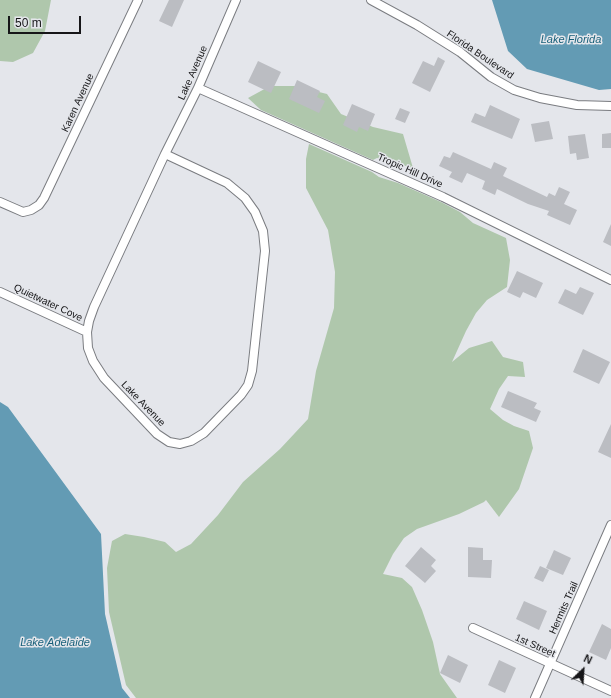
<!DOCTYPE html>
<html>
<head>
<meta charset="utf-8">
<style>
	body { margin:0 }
	#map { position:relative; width:611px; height:698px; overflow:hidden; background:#e4e6eb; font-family:Arial,sans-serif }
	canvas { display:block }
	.north { position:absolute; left:563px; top:650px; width:40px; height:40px; -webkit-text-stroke:3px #e4e6eb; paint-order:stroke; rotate:25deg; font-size:11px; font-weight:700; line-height:16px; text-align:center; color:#161618 }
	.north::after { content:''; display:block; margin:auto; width:14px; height:18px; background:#161618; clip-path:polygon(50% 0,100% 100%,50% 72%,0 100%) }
	.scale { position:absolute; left:8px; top:16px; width:73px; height:18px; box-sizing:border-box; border:2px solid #161618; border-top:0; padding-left:5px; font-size:12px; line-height:14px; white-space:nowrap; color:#161618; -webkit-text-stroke:3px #e4e6eb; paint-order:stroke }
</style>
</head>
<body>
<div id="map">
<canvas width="611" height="698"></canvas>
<div class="north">N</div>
<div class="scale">50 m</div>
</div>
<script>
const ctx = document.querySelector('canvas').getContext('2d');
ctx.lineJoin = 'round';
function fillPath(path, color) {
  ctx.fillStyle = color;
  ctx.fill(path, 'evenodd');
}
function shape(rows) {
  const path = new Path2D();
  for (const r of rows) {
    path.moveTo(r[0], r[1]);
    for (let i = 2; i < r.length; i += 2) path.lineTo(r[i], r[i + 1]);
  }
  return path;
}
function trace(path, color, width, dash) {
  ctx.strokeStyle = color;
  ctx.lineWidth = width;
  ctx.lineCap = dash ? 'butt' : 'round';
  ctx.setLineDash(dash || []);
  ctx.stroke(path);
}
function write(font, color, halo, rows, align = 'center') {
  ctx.font = font + ' Arial,sans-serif';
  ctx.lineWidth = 3;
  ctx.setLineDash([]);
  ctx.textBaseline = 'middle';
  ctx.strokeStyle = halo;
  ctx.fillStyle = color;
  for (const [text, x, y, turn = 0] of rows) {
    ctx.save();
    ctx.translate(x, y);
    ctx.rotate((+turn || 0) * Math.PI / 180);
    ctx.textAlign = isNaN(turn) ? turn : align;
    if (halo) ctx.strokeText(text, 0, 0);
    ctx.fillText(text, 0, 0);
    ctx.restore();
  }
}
fillPath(shape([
	[0,0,51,0,45,31,33,53,13,62,0,61],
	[270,86,295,86,327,94,341,114,373,127,403,134,413,168,377,158,373,160,261,110,248,98],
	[309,144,372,172,379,177,398,183,441,202,460,212,473,223,506,238,510,260,507,287,487,300,476,313,466,331,452,362,469,348,492,341,503,357,523,362,525,377,508,376,499,389,490,409,503,420,514,426,529,431,533,448,519,489,499,517,486,500,484,502,459,514,417,529,404,538,393,554,383,574,402,578,412,587,422,610,433,642,440,674,457,698,136,698,126,685,109,612,107,568,112,541,125,534,144,537,165,542,176,552,191,544,218,515,243,482,280,449,308,419,316,371,334,308,335,272,328,230,306,188,306,159]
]), '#afc7ac');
fillPath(shape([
	[492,0,611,0,611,89,599,90,527,69,508,51],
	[0,402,8,407,101,534,105,614,122,688,130,698,0,698]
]), '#639bb4');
fillPath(shape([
	[169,0,184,0,172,27,159,21],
	[438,57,445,61,430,92,412,83,423,61,434,66],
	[258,61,281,72,271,93,248,82],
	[297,80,320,91,317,97,325,101,319,113,289,99],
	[352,104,375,114,368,131,359,127,357,132,343,125],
	[490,105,520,119,512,139,471,122,475,113,485,117],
	[400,108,410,112,405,123,395,119],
	[549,121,553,139,535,142,531,124],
	[611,133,611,148,602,148,602,134],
	[585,134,589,158,577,160,576,153,570,154,568,136],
	[453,152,491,169,494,162,507,168,503,176,547,197,549,193,555,196,559,187,570,192,564,204,577,210,570,225,547,215,549,211,528,204,497,189,495,195,482,189,485,181,467,173,462,183,449,177,452,172,439,166,444,156,450,158],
	[611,224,611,246,603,242],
	[517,271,543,283,536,298,523,292,520,298,507,292],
	[580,287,594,293,583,315,558,303,565,289,576,294],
	[583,349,610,362,599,384,573,372],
	[508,391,537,403,534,408,541,411,536,422,501,407],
	[611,424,611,458,598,452],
	[421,547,436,560,431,566,436,571,425,583,405,566],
	[468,547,483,548,483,560,492,560,491,578,468,577],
	[554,550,571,558,563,575,546,568],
	[540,566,549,570,543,582,534,578],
	[524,601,547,611,539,630,516,619],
	[602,624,611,629,611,648,606,660,589,652],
	[448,655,468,665,460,683,440,673],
	[499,660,516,668,505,693,488,685]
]), '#bbbdc2');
const street = shape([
	[371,0,417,25,460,52,491,77,514,90,540,98,577,105,611,106],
	[198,88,443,197,611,280],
	[165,154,227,183,245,198,255,212,263,231,265,251,252,371,248,385,241,395,204,433,191,441,180,444,169,442,157,434,104,378,93,361,88,348,87,332,89,321,94,307,165,154,198,88,236,0],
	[0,202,23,212,31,210,39,205,44,198,138,0],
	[0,292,87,332],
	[473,628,611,691],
	[535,698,611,525]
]);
trace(street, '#7a7c80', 10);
trace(street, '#fff', 8);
write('10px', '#161618', '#e4e6eb', [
	["Florida Boulevard",480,55,34],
	["Lake Avenue",193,73,-66],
	["Karen Avenue",78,103,-65],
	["Tropic Hill Drive",410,171,24],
	["Quietwater Cove",48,303,25],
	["Lake Avenue",143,404,46],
	["Hermits Trail",564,608,-66],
	["1st Street",535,646,24]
]);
write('italic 11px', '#175f79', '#e4e6eb', [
	["Lake Florida",571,40],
	["Lake Adelaide",55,643]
]);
</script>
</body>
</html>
